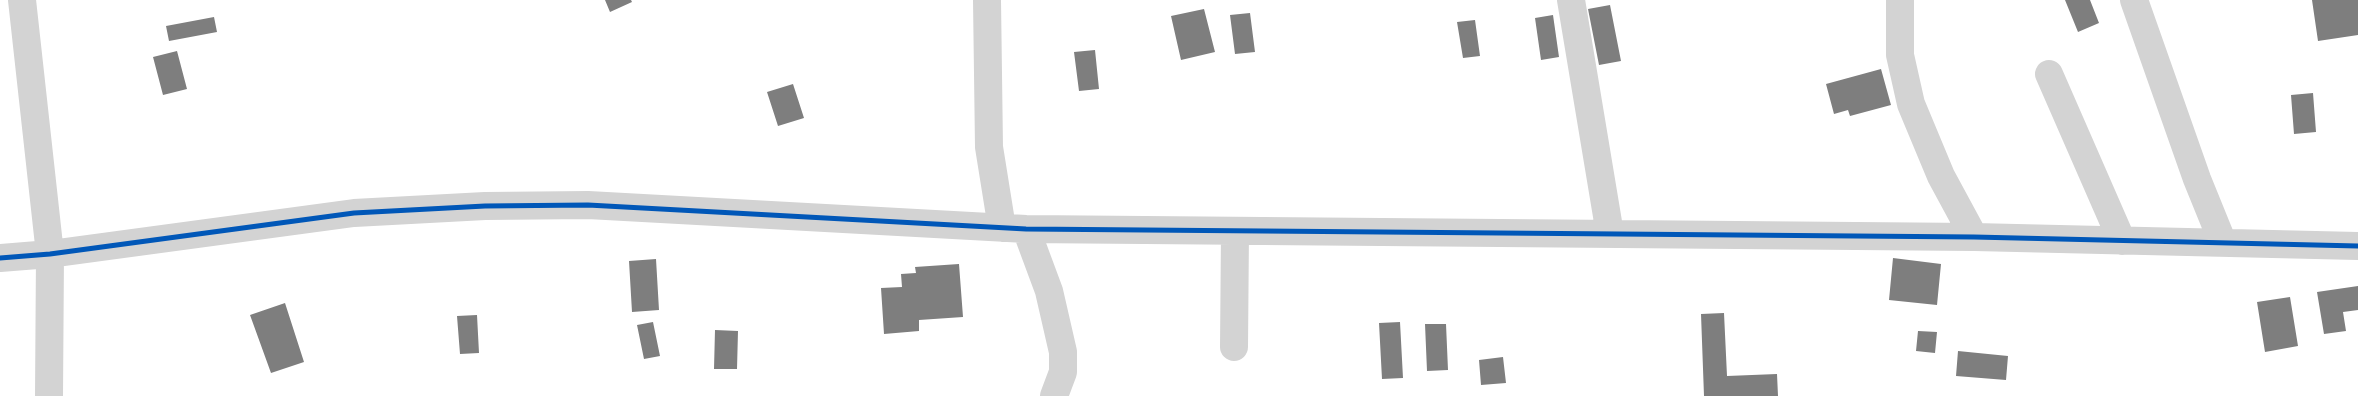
<!DOCTYPE html>
<html>
<head>
<meta charset="utf-8">
<style>
	body { margin:0 }
	canvas { display:block; background:#fff }
</style>
</head>
<body>
<canvas width="2358" height="396"></canvas>
<script>
const ctx = document.querySelector('canvas').getContext('2d');
ctx.lineJoin = 'round';
function fillPath(path, color) {
  ctx.fillStyle = color;
  ctx.fill(path, 'evenodd');
}
function shape(rows) {
  const path = new Path2D();
  for (const r of rows) {
    path.moveTo(r[0], r[1]);
    for (let i = 2; i < r.length; i += 2) path.lineTo(r[i], r[i + 1]);
  }
  return path;
}
function trace(path, color, width, dash) {
  ctx.strokeStyle = color;
  ctx.lineWidth = width;
  ctx.lineCap = dash ? 'butt' : 'round';
  ctx.setLineDash(dash || []);
  ctx.stroke(path);
}
fillPath(shape([
	[605,0,631,0,632,2,610,12],
	[2065,0,2090,0,2099,23,2078,32],
	[2312,0,2358,0,2358,35,2318,41],
	[1610,5,1621,61,1599,65,1588,9],
	[1204,9,1215,52,1181,60,1171,16],
	[1250,13,1255,52,1235,54,1230,15],
	[1553,15,1559,57,1541,60,1535,18],
	[214,17,217,32,169,41,166,26],
	[1475,20,1480,56,1463,58,1457,22],
	[1095,50,1099,89,1079,91,1074,52],
	[177,51,187,89,163,95,153,57],
	[1881,69,1891,105,1850,116,1848,110,1834,114,1826,84],
	[793,84,804,118,778,126,767,92],
	[2313,93,2316,132,2294,134,2291,95],
	[1893,258,1941,264,1937,305,1889,300],
	[656,259,659,310,632,312,629,261],
	[959,264,963,317,919,320,919,331,884,334,881,288,902,287,901,274,916,273,915,267],
	[2358,286,2358,310,2343,312,2346,331,2324,334,2317,292],
	[2290,297,2298,346,2265,352,2257,302],
	[285,303,304,362,271,373,250,315],
	[1724,313,1727,376,1777,374,1778,396,1704,396,1701,314],
	[477,315,479,353,460,354,457,316],
	[653,322,660,356,644,359,637,325],
	[1400,322,1403,378,1382,379,1379,323],
	[1425,324,1446,324,1448,370,1427,371],
	[715,330,738,331,737,369,714,369],
	[1918,331,1937,332,1935,353,1916,351],
	[1958,351,2008,356,2006,380,1956,376],
	[1503,357,1506,383,1481,385,1479,360]
]), '#7e7e7e');
trace(shape([
	[22,0,50,254,49,396],
	[987,0,989,147,1002,228],
	[1571,0,1610,234],
	[1900,0,1900,55,1911,104,1941,176,1974,237],
	[2134,0,2197,179,2223,243],
	[2049,74,2122,241],
	[1026,229,1049,291,1063,352,1063,372,1054,396],
	[0,258,50,254,354,213,485,206,588,205,1026,229,1974,237,2358,246],
	[1234,347,1235,231]
]), '#d3d3d3', 28);
trace(shape([
	[0,258,50,254,354,213,485,206,588,205,1026,229,1974,237,2358,246]
]), '#0057b8', 5);
</script>
</body>
</html>
